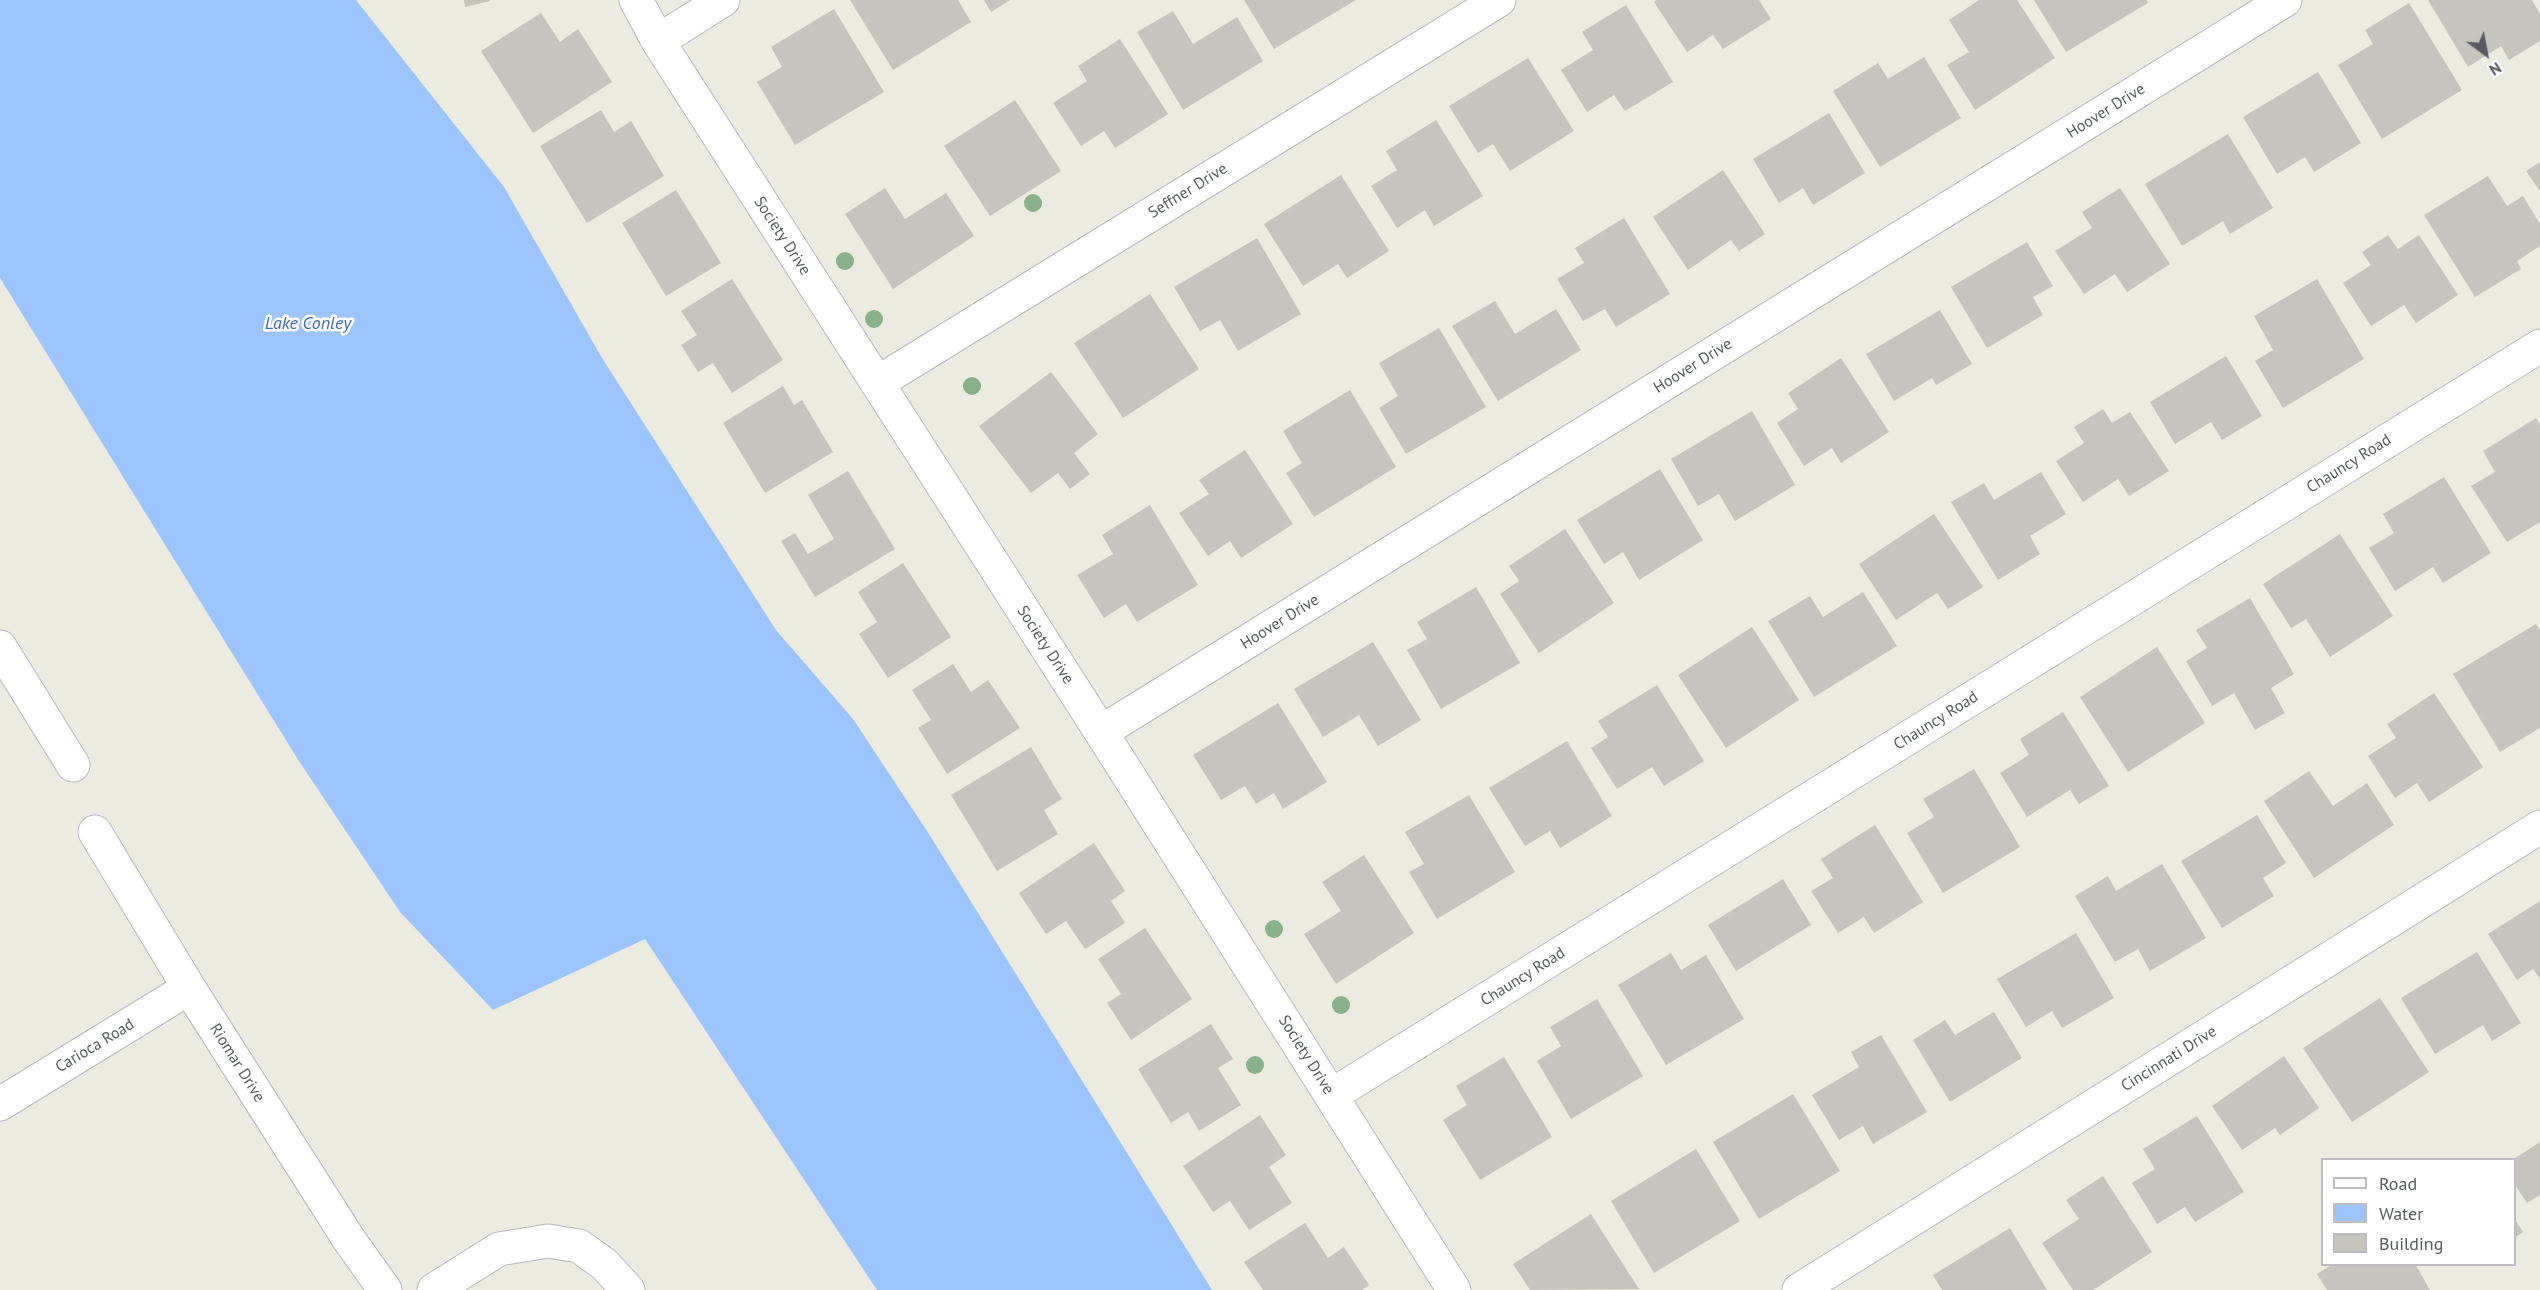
<!DOCTYPE html>
<html>
<head>
<meta charset="utf-8">
<style>
	body { margin:0 }
	#map { position:relative; width:2540px; height:1290px; overflow:hidden; background:#ecebdf; font-family:"PT Sans",sans-serif }
	canvas { display:block }
	.legend { position:absolute; left:2321px; top:1158px; width:195px; height:108px; box-sizing:border-box; background:#fff; border:2px solid #bcbdc0; margin:0; padding:8px 10px; list-style:none; font-size:18px; color:#585b61 }
	.legend li { display:flex; align-items:center; gap:12px; height:30px }
	.legend b { width:30px; border:2px solid #bcbdc0 }
	.north { position:absolute; left:2456px; top:24px; width:60px; height:60px; -webkit-text-stroke:4px #fff; paint-order:stroke; rotate:148deg; font-size:16px; font-weight:700; line-height:24px; text-align:center; color:#585b61 }
	.north::after { content:''; display:block; margin:auto; width:21px; height:27px; background:#585b61; clip-path:polygon(50% 0,100% 100%,50% 72%,0 100%) }
</style>
</head>
<body>
<div id="map">
<canvas width="2540" height="1290"></canvas>
<ul class="legend">
<li><b style="height:8px;background:#fff"></b>Road</li>
<li><b style="height:16px;background:#9cc4ff"></b>Water</li>
<li><b style="height:16px;background:#c6c5bd"></b>Building</li>
</ul>
<div class="north">N</div>
</div>
<script>
const ctx = document.querySelector('canvas').getContext('2d');
ctx.lineJoin = 'round';
function fillPath(path, color) {
  ctx.fillStyle = color;
  ctx.fill(path, 'evenodd');
}
function shape(rows) {
  const path = new Path2D();
  for (const r of rows) {
    path.moveTo(r[0], r[1]);
    for (let i = 2; i < r.length; i += 2) path.lineTo(r[i], r[i + 1]);
  }
  return path;
}
function trace(path, color, width, dash) {
  ctx.strokeStyle = color;
  ctx.lineWidth = width;
  ctx.lineCap = dash ? 'butt' : 'round';
  ctx.setLineDash(dash || []);
  ctx.stroke(path);
}
function write(font, color, halo, rows, align = 'center') {
  ctx.font = font + ' "PT Sans",sans-serif';
  ctx.lineWidth = 5;
  ctx.setLineDash([]);
  ctx.textBaseline = 'middle';
  ctx.strokeStyle = halo;
  ctx.fillStyle = color;
  for (const [text, x, y, turn = 0] of rows) {
    ctx.save();
    ctx.translate(x, y);
    ctx.rotate((+turn || 0) * Math.PI / 180);
    ctx.textAlign = isNaN(turn) ? turn : align;
    if (halo) ctx.strokeText(text, 0, 0);
    ctx.fillText(text, 0, 0);
    ctx.restore();
  }
}
fillPath(shape([
	[0,0,356,0,504,187,602,358,776,630,853,719,929,834,1212,1290,877,1290,645,939,493,1010,400,912,297,758,0,278]
]), '#9cc4ff');
fillPath(shape([
	[464,0,490,0,490,1,465,7],
	[850,0,958,0,971,22,893,70],
	[984,0,1010,0,991,12],
	[1244,0,1356,0,1274,49],
	[1656,0,1759,0,1771,19,1723,49,1713,35,1687,52,1654,2],
	[1979,0,2017,0,2055,58,1975,110,1947,65,1969,52,1949,20],
	[2034,0,2146,0,2148,3,2066,52],
	[2428,0,2532,0,2540,14,2540,41,2509,60,2501,46,2468,67],
	[2409,3,2462,90,2382,139,2338,65,2373,44,2365,30],
	[1626,5,1673,82,1625,111,1614,95,1587,112,1561,70,1593,50,1582,32],
	[834,9,884,92,795,145,757,82,782,67,771,47],
	[1173,11,1193,44,1237,17,1263,61,1183,110,1137,32],
	[541,13,560,42,578,29,612,82,533,133,481,51],
	[1120,39,1168,114,1115,148,1104,131,1081,146,1053,103,1087,81,1078,66],
	[1924,57,1961,118,1880,167,1833,91,1878,63,1888,79],
	[1528,58,1574,131,1510,171,1493,144,1478,153,1449,106],
	[2318,72,2361,143,2314,172,2305,157,2277,174,2243,117],
	[1015,100,1061,171,990,216,944,146],
	[601,110,614,132,631,121,664,176,587,223,540,146],
	[1829,113,1865,173,1813,205,1803,188,1779,203,1753,159],
	[1436,120,1483,196,1434,226,1425,210,1397,228,1371,186,1397,170,1386,151],
	[2228,134,2273,208,2230,234,2223,221,2182,246,2145,184],
	[2540,162,2540,191,2526,171],
	[1723,170,1765,234,1739,251,1731,240,1688,270,1653,217],
	[1341,175,1389,251,1347,278,1338,264,1303,286,1264,224],
	[2488,176,2507,206,2523,196,2540,224,2540,246,2517,261,2521,269,2475,297,2424,215],
	[885,188,905,219,946,193,974,236,893,289,845,214],
	[2120,188,2170,264,2127,292,2115,274,2084,294,2055,251,2092,228,2082,212],
	[676,190,721,263,666,296,622,223],
	[1624,218,1670,294,1616,327,1605,309,1583,321,1557,279,1584,263,1575,248],
	[2388,235,2398,249,2419,235,2458,295,2416,323,2404,305,2371,326,2343,283,2371,265,2362,252],
	[1257,238,1301,314,1238,351,1220,320,1200,331,1174,287],
	[2027,242,2053,286,2033,297,2043,315,1987,348,1951,287],
	[732,279,783,360,732,393,713,363,698,372,681,345,697,335,681,311],
	[2317,279,2364,359,2283,408,2255,361,2273,350,2254,316],
	[1150,294,1199,369,1123,418,1074,343],
	[1495,301,1515,334,1556,309,1581,350,1498,401,1452,326],
	[1940,310,1972,364,1936,385,1932,378,1894,401,1866,354],
	[1439,328,1486,407,1406,454,1379,408,1398,396,1379,363],
	[2226,356,2262,416,2222,440,2211,422,2175,444,2150,402],
	[1841,358,1889,432,1841,463,1832,448,1804,466,1777,423,1798,409,1788,393],
	[1051,372,1098,434,1074,453,1090,474,1070,489,1058,473,1031,493,979,426],
	[783,386,794,405,802,400,833,452,765,493,723,423],
	[1350,390,1396,467,1314,517,1286,473,1302,463,1283,431],
	[2103,409,2112,423,2130,412,2169,471,2129,496,2118,479,2083,502,2056,461,2084,443,2074,427],
	[1752,411,1795,485,1735,521,1719,494,1698,506,1671,459],
	[2536,418,2540,425,2540,522,2507,542,2471,486,2495,472,2483,451],
	[1245,450,1293,524,1241,558,1230,541,1208,556,1179,513,1209,494,1199,480],
	[1660,469,1703,540,1639,580,1623,552,1604,564,1577,520],
	[848,471,895,549,815,597,781,541,795,533,808,554,834,539,808,495],
	[2041,472,2066,514,2030,536,2040,554,1998,580,1951,502,1984,483,1994,500],
	[2444,477,2491,553,2443,583,2433,567,2395,591,2369,548,2394,533,2383,514],
	[1150,505,1198,585,1137,622,1126,604,1104,618,1077,575,1113,554,1102,535],
	[1934,514,1983,587,1948,609,1937,593,1896,620,1859,564],
	[1565,529,1614,603,1539,653,1500,594,1519,581,1509,566],
	[2340,534,2393,616,2330,657,2306,619,2291,628,2263,584],
	[903,563,951,637,888,678,859,634,877,622,858,592],
	[1476,587,1520,663,1441,709,1407,650,1427,639,1417,622],
	[1863,592,1897,646,1814,697,1768,621,1810,596,1823,617],
	[2250,598,2294,674,2271,688,2285,713,2255,730,2234,693,2212,706,2186,661,2207,648,2196,630],
	[2536,624,2540,630,2540,728,2500,752,2453,674],
	[1752,627,1799,700,1726,748,1678,675],
	[1373,642,1421,720,1378,746,1359,715,1323,737,1294,689],
	[2157,647,2205,723,2128,772,2080,697],
	[953,664,971,692,988,680,1020,728,947,774,918,728,931,720,912,690],
	[1657,685,1704,761,1664,786,1652,767,1617,789,1591,748,1608,737,1598,721],
	[2434,693,2483,767,2429,802,2417,783,2395,798,2368,756,2396,738,2387,724],
	[1278,703,1327,782,1283,809,1274,793,1256,804,1245,786,1221,800,1193,755],
	[2063,712,2109,786,2079,804,2070,790,2027,817,2000,773,2029,755,2020,739],
	[1567,741,1612,816,1560,848,1550,831,1525,846,1489,788],
	[1031,747,1062,799,1044,810,1058,834,997,871,951,795],
	[1974,769,2020,847,1943,893,1907,833,1934,817,1923,799],
	[2309,771,2333,806,2367,783,2394,825,2314,878,2264,801],
	[1469,795,1515,872,1437,919,1409,872,1424,864,1405,832],
	[2257,815,2286,863,2263,878,2274,896,2222,928,2181,861],
	[1875,825,1923,902,1874,933,1864,917,1838,933,1811,891,1833,878,1821,859],
	[1094,843,1125,891,1111,901,1125,923,1085,949,1066,921,1046,934,1019,893],
	[1364,855,1414,933,1336,984,1304,934,1341,911,1322,882],
	[2162,864,2206,938,2150,971,2138,949,2115,962,2075,896,2108,876,2116,891],
	[1783,879,1811,925,1736,971,1708,925],
	[2540,901,2540,979,2533,969,2517,980,2488,934],
	[1145,928,1192,999,1131,1040,1107,1003,1121,994,1098,959],
	[2076,933,2114,998,2062,1028,2052,1011,2026,1027,1997,979],
	[2477,952,2521,1023,2492,1041,2483,1025,2435,1054,2401,998],
	[1671,953,1681,970,1706,955,1744,1019,1666,1065,1618,985],
	[2380,998,2429,1072,2352,1122,2303,1048],
	[1597,999,1643,1076,1571,1119,1537,1061,1561,1046,1550,1027],
	[1994,1012,2022,1058,1950,1102,1913,1040,1945,1020,1955,1035],
	[1211,1024,1233,1059,1218,1068,1241,1105,1199,1131,1188,1112,1171,1123,1138,1069],
	[1881,1035,1927,1112,1873,1144,1863,1126,1839,1140,1812,1095,1859,1067,1851,1052],
	[2284,1056,2319,1108,2280,1135,2275,1128,2242,1150,2212,1106],
	[1504,1057,1552,1137,1480,1180,1443,1120,1467,1105,1456,1086],
	[1793,1094,1840,1171,1759,1219,1713,1142],
	[1260,1115,1286,1155,1269,1167,1292,1203,1249,1230,1230,1201,1213,1212,1183,1166],
	[2197,1116,2244,1192,2195,1222,2185,1207,2157,1224,2132,1183,2155,1169,2143,1149],
	[2540,1142,2540,1195,2527,1203,2514,1183,2514,1160,2512,1160],
	[1696,1149,1740,1221,1654,1273,1611,1201],
	[2103,1176,2152,1252,2093,1290,2073,1290,2042,1243,2079,1219,2066,1200],
	[1591,1214,1639,1289,1530,1290,1513,1264],
	[2514,1218,2523,1232,2514,1238],
	[1305,1223,1328,1258,1344,1247,1369,1285,1362,1290,1263,1290,1244,1262],
	[2010,1228,2047,1290,1942,1290,1933,1275],
	[2333,1264,2415,1264,2430,1290,2327,1290,2317,1274]
]), '#c6c5bd');
const street = shape([
	[636,0,658,41,1101,732,1454,1290],
	[658,41,723,0],
	[877,383,1499,0],
	[0,647,73,765],
	[1101,732,2285,0],
	[95,832,189,988,350,1241,385,1290],
	[1332,1095,2540,346],
	[0,1104,189,988],
	[434,1290,499,1249,548,1241,579,1246,604,1264,628,1290],
	[1799,1290,2540,827]
]);
trace(street, '#b7b9bf', 35);
trace(street, '#fff', 33);
ctx.fillStyle = '#87b28a';
for (const [x, y] of [
	[1033,203],
	[845,261],
	[874,319],
	[972,386],
	[1274,929],
	[1341,1005],
	[1255,1065]
]) {
  ctx.beginPath();
  ctx.arc(x, y, 9, 0, 2 * Math.PI);
  ctx.fill();
}
write('16px', '#585b61', '#fff', [
	["Hoover Drive",2106,111,-32],
	["Seffner Drive",1188,191,-32],
	["Society Drive",782,236,57],
	["Hoover Drive",1693,366,-32],
	["Chauncy Road",2349,464,-32],
	["Hoover Drive",1280,622,-32],
	["Society Drive",1045,645,57],
	["Chauncy Road",1936,721,-32],
	["Chauncy Road",1523,977,-32],
	["Carioca Road",95,1046,-31],
	["Society Drive",1306,1055,58],
	["Cincinnati Drive",2169,1059,-32],
	["Riomar Drive",237,1063,58]
]);
write('italic 18px', '#3f6ac2', '#fff', [
	["Lake Conley",308,324]
]);
</script>
</body>
</html>
